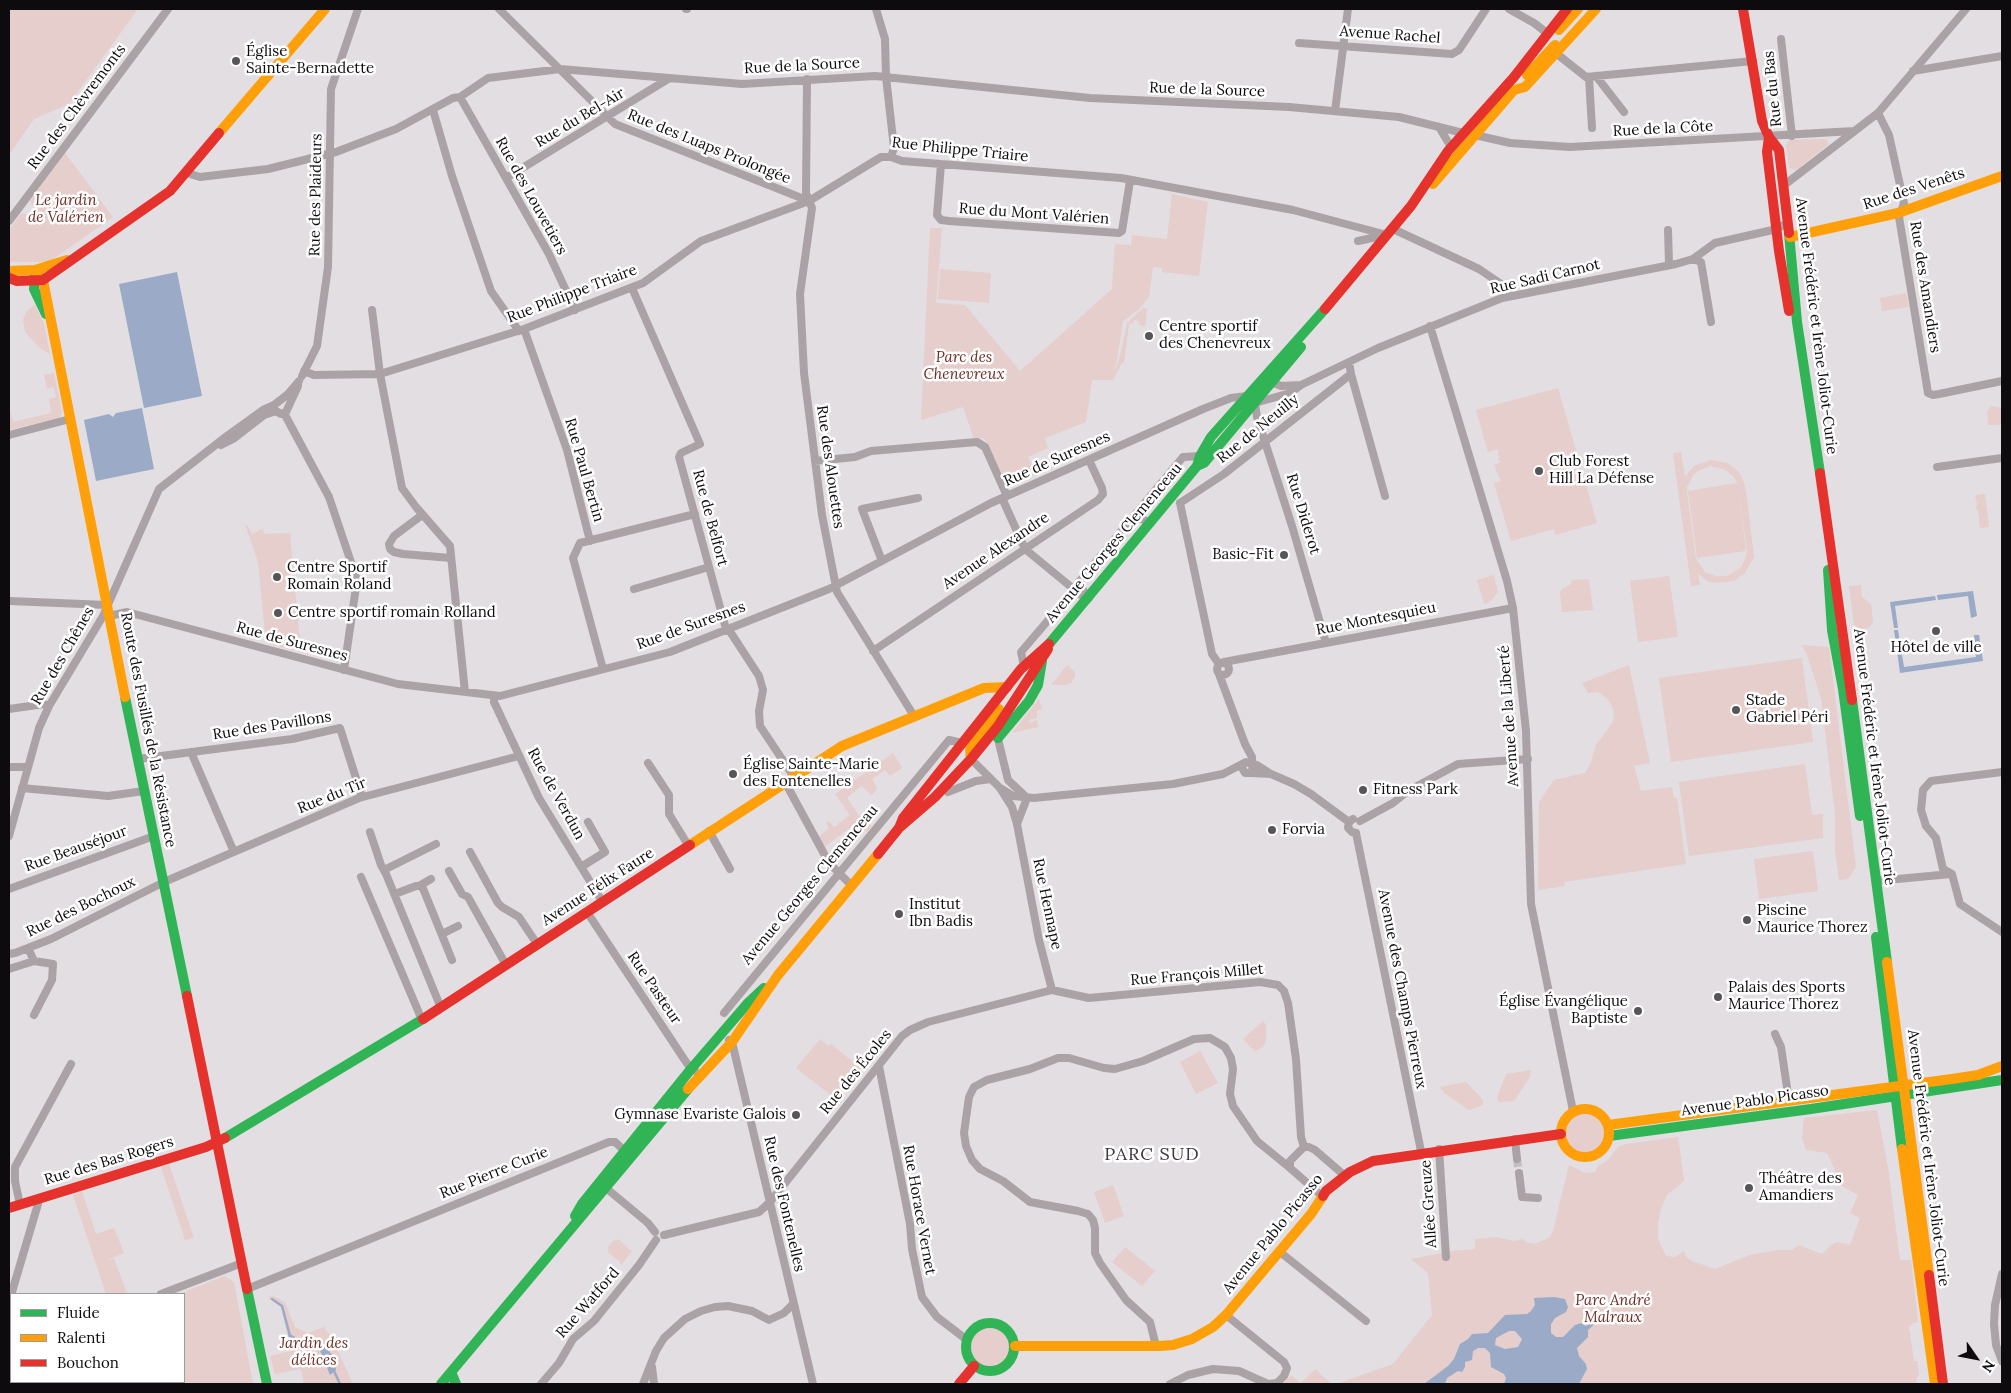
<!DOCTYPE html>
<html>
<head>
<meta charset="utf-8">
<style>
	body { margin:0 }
	#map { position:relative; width:2011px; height:1393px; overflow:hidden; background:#e2dee2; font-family:Lora,serif }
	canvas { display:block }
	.frame { position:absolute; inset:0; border:10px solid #0d0b0d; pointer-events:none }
	.legend { position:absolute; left:10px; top:1293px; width:175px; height:90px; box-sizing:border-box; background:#fff; border:1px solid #9e9d9e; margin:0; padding:6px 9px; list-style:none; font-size:15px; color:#0d0b0d }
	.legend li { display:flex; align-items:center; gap:10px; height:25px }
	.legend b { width:25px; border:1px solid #9e9d9e }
	.north { position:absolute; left:1951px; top:1333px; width:50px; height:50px; -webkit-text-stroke:4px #fff; paint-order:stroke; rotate:123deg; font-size:14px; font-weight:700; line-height:20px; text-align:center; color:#0d0b0d }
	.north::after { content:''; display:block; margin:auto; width:18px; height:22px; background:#0d0b0d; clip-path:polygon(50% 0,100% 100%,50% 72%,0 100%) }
</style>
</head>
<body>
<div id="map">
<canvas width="2011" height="1393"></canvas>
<div class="frame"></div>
<ul class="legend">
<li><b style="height:6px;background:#30b455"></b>Fluide</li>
<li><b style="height:6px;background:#ff9f0a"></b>Ralenti</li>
<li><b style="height:6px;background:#e5322d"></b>Bouchon</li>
</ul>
<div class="north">N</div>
</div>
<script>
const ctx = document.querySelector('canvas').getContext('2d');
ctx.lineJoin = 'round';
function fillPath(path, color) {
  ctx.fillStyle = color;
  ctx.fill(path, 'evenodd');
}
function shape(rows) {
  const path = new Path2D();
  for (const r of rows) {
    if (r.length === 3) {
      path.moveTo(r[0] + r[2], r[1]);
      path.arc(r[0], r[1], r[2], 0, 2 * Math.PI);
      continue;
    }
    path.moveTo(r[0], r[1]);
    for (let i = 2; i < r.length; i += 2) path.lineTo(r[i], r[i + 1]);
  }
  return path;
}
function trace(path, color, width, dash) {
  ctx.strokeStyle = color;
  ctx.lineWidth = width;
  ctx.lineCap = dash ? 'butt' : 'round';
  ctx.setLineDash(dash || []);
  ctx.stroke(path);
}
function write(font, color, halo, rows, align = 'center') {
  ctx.font = font + ' Lora,serif';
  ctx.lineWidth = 5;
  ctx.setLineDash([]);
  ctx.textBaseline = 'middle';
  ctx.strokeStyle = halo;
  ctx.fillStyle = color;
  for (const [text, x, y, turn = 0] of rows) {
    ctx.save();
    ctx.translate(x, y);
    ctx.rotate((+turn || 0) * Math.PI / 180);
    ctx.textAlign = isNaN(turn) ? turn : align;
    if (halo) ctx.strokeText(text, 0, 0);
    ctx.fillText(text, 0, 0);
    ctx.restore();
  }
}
fillPath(shape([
	[9,9,138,9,69,104,34,119,9,155],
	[1826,139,1829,144,1796,170,1789,168,1786,145,1789,140],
	[65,153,113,217,49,262,9,262,9,231,21,213,30,215,34,209,30,201],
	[1172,194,1208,202,1199,276,1162,272,1162,268,1153,267,1149,297,1138,310,1123,321,1115,372,1122,348,1127,323,1143,308,1147,309,1145,326,1139,325,1139,321,1134,320,1133,323,1129,324,1124,363,1122,363,1113,380,1092,380,1086,422,1045,438,1048,448,1028,457,1036,474,1022,481,1006,481,984,438,974,439,963,407,921,420,930,228,942,228,936,303,965,305,1020,371,1112,289,1115,244,1131,245,1132,235,1167,239],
	[940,269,991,273,989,303,938,299],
	[1906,293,1909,307,1882,311,1880,298],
	[35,304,44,324,50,354,40,348,25,332,23,320,26,312],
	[54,373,62,413,59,418,9,430,9,408,13,422,51,413,49,399,56,397,54,387,47,389,44,375],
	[1558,388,1597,523,1556,535,1554,529,1511,541,1494,483,1501,481,1494,465,1501,462,1498,460,1500,456,1498,456,1498,449,1488,452,1476,410],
	[1992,406,1999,407,2002,411,2002,423,1999,425,1988,425,1987,411],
	[1681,452,1685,477,1694,466,1710,460,1727,463,1738,471,1742,477,1746,490,1754,557,1745,573,1734,581,1715,583,1707,581,1698,573,1700,585,1691,586,1673,453],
	[1710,466,1726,470,1734,477,1737,483,1688,491,1697,558,1746,551,1738,484,1747,551,1745,559,1740,569,1726,576,1715,576,1705,572,1696,559,1687,492,1687,487,1694,474,1700,470],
	[1985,494,1989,527,1980,528,1978,511,1976,509,1977,504,1975,495],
	[245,524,247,525,252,534,262,529,265,534,290,533,299,633,307,654,266,643,258,562],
	[1494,575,1498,592,1491,601,1484,604,1477,580],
	[1669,576,1678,637,1638,642,1630,581],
	[1589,579,1593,610,1562,612,1560,592,1562,589,1570,585,1572,580],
	[1861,585,1862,597,1871,604,1873,622,1869,628,1860,629,1854,625,1849,586],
	[1802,645,1829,647,1856,867,1848,879,1839,880,1835,850,1835,814,1821,698,1807,655],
	[1802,658,1813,742,1671,762,1659,678],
	[1067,665,1075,672,1075,677,1071,683,1066,685,1051,685],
	[1629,665,1650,763,1634,766,1641,791,1672,787,1674,798,1677,798,1686,864,1564,882,1565,886,1538,890,1539,802,1554,780,1585,773,1591,762,1596,745,1613,722,1614,711,1608,699,1598,692,1588,693,1582,683],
	[1039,699,1042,709,1037,711,1037,718,1029,720,1030,723,1037,720,1038,727,1012,733],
	[893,753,902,768,890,776,885,770,872,779,877,788,872,795,861,786,847,798,863,821,872,826,867,832,855,824,823,848,818,837,829,828,826,823,829,821,834,827,850,815,835,794],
	[1805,764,1812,815,1823,814,1823,838,1689,856,1679,782],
	[1813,851,1818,891,1759,899,1754,859],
	[1263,1021,1266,1025,1266,1040,1263,1047,1255,1051,1250,1047,1243,1039],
	[820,1039,828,1046,831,1044,862,1069,838,1101,796,1068],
	[1200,1051,1218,1083,1196,1094,1180,1062],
	[1531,1070,1530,1077,1514,1101,1499,1102,1497,1098,1506,1074],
	[1466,1082,1483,1100,1483,1105,1469,1110,1444,1093,1440,1087],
	[1877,1110,1888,1167,1900,1260,1911,1260,1918,1322,1913,1323,1909,1327,1914,1361,1917,1361,1919,1375,1916,1379,1917,1384,1336,1384,1393,1364,1432,1315,1428,1273,1411,1259,1452,1251,1475,1249,1475,1239,1497,1237,1514,1241,1523,1239,1526,1242,1534,1244,1549,1238,1553,1231,1569,1165,1585,1173,1595,1172,1598,1166,1608,1160,1618,1147,1626,1144,1678,1137,1684,1181,1667,1195,1661,1209,1658,1223,1658,1239,1666,1256,1675,1257,1684,1251,1686,1257,1692,1261,1715,1269,1750,1255,1778,1250,1792,1250,1798,1245,1822,1254,1831,1245,1837,1242,1850,1245,1860,1218,1850,1213,1858,1195,1840,1185,1836,1172,1827,1153,1806,1150,1802,1139,1804,1118],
	[1585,1132,21],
	[169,1164,194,1238,185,1240,161,1167],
	[1113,1185,1124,1216,1105,1223,1094,1192],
	[82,1191,96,1234,114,1228,124,1253,107,1260,109,1265,107,1261,114,1258,127,1294,106,1294,73,1195],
	[618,1239,630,1250,633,1250,621,1265,620,1262,608,1252,609,1250,607,1248,614,1240,616,1241],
	[1125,1247,1155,1271,1142,1286,1112,1262],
	[224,1276,234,1282,253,1384,151,1384,150,1382,184,1382,184,1294,180,1294],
	[272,1295,285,1302,295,1327,308,1333,324,1327,332,1338,353,1384,304,1384,301,1369,275,1374,270,1356,291,1351,282,1311,281,1307,268,1298],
	[990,1347,20],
	[1315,1369,1332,1384,1283,1384,1291,1375,1301,1383]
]), '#e5cecb');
fillPath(shape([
	[177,272,202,396,144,408,119,284],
	[142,408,154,469,96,481,84,420,109,414,113,417,116,413],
	[1973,591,1977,616,1971,618,1968,596,1938,600,1937,595],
	[1935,596,1936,600,1895,606,1898,628,1894,628,1890,602],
	[1894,630,1898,630,1904,667,1976,657,1974,635,1979,635,1983,661,1900,673],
	[1554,1297,1565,1299,1568,1307,1566,1312,1555,1318,1551,1324,1551,1333,1556,1337,1563,1337,1575,1325,1582,1323,1586,1326,1597,1318,1598,1321,1588,1330,1588,1337,1577,1348,1579,1356,1586,1364,1587,1369,1579,1384,1504,1384,1506,1378,1504,1374,1491,1367,1490,1353,1485,1348,1478,1348,1473,1351,1472,1360,1465,1362,1465,1367,1462,1372,1458,1371,1447,1378,1445,1384,1424,1384,1448,1366,1454,1359,1460,1344,1468,1339,1472,1334,1488,1333,1505,1315,1527,1314,1531,1311,1535,1305,1534,1298],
	[1509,1331,1515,1331,1522,1339,1518,1347,1505,1349,1495,1345,1496,1338],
	[290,1334,297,1338,312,1339,322,1343,333,1356,336,1370,330,1375,319,1348,310,1344,300,1345,292,1343,288,1335]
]), '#9aaac7');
trace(shape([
	[272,1299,282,1306,290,1336],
	[334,1371,340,1384]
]), '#9aaac7', 2.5);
trace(shape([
	[1517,1159,1519,1173]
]), '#c2bec2', 8, [8, 4]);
trace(shape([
	[499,9,615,124,809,201],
	[686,9,687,9],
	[876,9,885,39,886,77,894,148,891,157],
	[1509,9,1534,23,1547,33],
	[1781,39,1792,136],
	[1299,43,1452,54,1459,50,1486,9],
	[1557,54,1586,77,1753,61],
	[1913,71,2002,56],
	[1596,76,1624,112],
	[1589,77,1592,128],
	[807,79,806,193,812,208,800,294,804,373,822,515,837,592,914,716],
	[460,97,549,254,575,310],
	[433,110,452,176,491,291,519,331],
	[1335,111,1348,9],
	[1878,113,1889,135,1904,203,1899,217,1928,393,1933,395,1939,394,2002,381],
	[1439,127,1451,147],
	[1475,135,1510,143,1570,147,1854,131],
	[941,164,937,215,941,220,949,221,1119,233,1122,231,1130,181],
	[187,173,200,177,268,169,336,152,396,129,453,98,460,97,488,78,560,69,742,84,875,76,1090,98,1289,107,1399,117,1463,133],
	[506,178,668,79],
	[1783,186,1878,113,1966,9],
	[9,221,168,9],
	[1393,229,1479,269,1504,286,1512,295],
	[1668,230,1669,265],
	[1358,241,1386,235],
	[1693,259,1701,262,1711,322],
	[632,288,700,444,681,453,679,457,726,629,731,633,759,676,763,690,759,711,760,726,794,777],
	[372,310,380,374,402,488,416,507,450,546,465,692],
	[1430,326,1507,581,1513,608,1526,731,1531,904,1573,1111],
	[524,329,567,450,590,541],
	[304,371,314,375,380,374,524,329,643,283,701,241,809,201,881,157,891,157,902,161,1121,178,1293,210,1387,235],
	[1351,374,1385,496],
	[302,376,317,346,328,267,331,89,358,9],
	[1269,381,1281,386,1301,385],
	[1255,403,1290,393,1301,385,1378,348,1502,298,1676,264,1693,259,1715,243,1777,229,1788,222],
	[276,411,281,414,286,412,298,386],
	[284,413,329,497,357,580,344,670],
	[9,435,70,419],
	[221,445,233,439,264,415,276,411],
	[815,461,855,457,871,451,977,442,985,447,1007,496],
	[1937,467,2002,458],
	[1002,498,1025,549,1087,600],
	[1180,503,1224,474,1351,374,1349,362],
	[1180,503,1212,654,1219,664],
	[422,515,394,536,389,544,390,549,394,552,403,554,451,558],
	[1134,516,1151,523],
	[882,561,862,509,918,498],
	[634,589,709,567],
	[1089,598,1078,583,1183,457,1200,456],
	[9,601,107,605],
	[109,616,127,612,398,684,500,696,670,652,829,589,991,503,1203,409,1231,398,1247,396,1255,403,1257,417,1292,526,1326,643],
	[873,651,1098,500,1103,494,1102,488,1089,460],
	[1224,662,1513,608],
	[1223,669,6],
	[1024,666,1021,652,1074,590],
	[603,669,573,558,580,543,695,514],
	[1219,674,1245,744,1252,757,1252,764,1257,765,1271,774],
	[494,696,494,702,539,798,602,901],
	[9,709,44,704,49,706],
	[998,739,1008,780,1026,797],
	[191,752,234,852],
	[138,759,292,739,340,728,362,797],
	[971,759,991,779],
	[648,763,669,795,669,814,688,845],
	[9,767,28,767],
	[2002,772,1931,781,1923,790,1921,810,1926,826,1936,838,1943,869,1952,874,1960,904,2002,932],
	[1251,773,1271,774,1294,784,1311,794,1349,822],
	[785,782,829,863,852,886],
	[22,788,108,796,144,791],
	[1000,788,1013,796,1034,798,1173,784,1223,774,1246,762,1252,764,1253,770,1249,773,1245,773,1242,768,1243,765],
	[948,792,976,781,991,779,1000,788,1012,807,1017,824,1039,940,1052,990],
	[1353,819,1349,822,1348,828,1352,832,1356,833],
	[1360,821,1393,803,1408,791,1458,764,1528,759],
	[1017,824,1027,798],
	[709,831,730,869],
	[370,832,381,865,386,874,441,1008],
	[1356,833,1421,1151],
	[9,836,39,728,49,706,103,616,159,489,227,436,263,410,274,405,287,395,299,381],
	[470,852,498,903,502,907,519,917,537,944],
	[581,867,605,852,588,822],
	[384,870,436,844],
	[449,871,462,894,468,897,506,965],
	[361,877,422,1020],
	[1876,881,1951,874],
	[419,886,431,879],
	[9,889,154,836],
	[395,894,416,886,422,886,452,960],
	[587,912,684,1059,691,1069,695,1071],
	[442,934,458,926],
	[28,948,34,961,53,964,52,980,34,1015],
	[9,954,15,953,51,939,164,882,359,798,519,756],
	[9,969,34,961],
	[724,1013,949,740,962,743],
	[1775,1034,1781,1047,1789,1101],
	[729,1040,732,1042,813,1384],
	[879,1066,910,1224,912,1249,922,1297,937,1317,967,1340],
	[1515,1139,1517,1159],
	[1304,1147,1290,1161,1290,1168,1322,1196],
	[1304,1147,1309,1147,1315,1150,1344,1175],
	[1439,1149,1446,1257],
	[1519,1173,1522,1197,1538,1198],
	[606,1188,648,1223,655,1232],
	[20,1205,15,1181,15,1167,71,1064],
	[664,1235,759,1212,770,1202,902,1036,910,1030,928,1022,1052,990,1089,998,1260,982,1278,985,1284,991,1288,1003,1296,1059,1301,1137,1304,1147],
	[1280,1252,1366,1321],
	[2002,1274,1995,1305,1994,1324,1996,1345,2002,1361],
	[247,1289,609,1142,615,1142,626,1152],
	[161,1294,242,1263],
	[9,1302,38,1204,37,1199],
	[9,1332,11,1333],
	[1156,1346,1150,1322,1126,1300,1100,1263,1095,1253,1095,1228,1093,1220,1088,1214,1078,1211,1030,1202,1003,1181,980,1169,972,1160,966,1146,964,1133,969,1097,974,1087,987,1080,1030,1069,1058,1058,1069,1058,1104,1068,1115,1069,1143,1061,1194,1039,1210,1038,1225,1047,1231,1058,1233,1069,1230,1094,1233,1106,1257,1141,1290,1168],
	[652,1367,654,1384],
	[541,1384,559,1363,573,1339,594,1321,639,1265,656,1240],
	[643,1384,656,1351,664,1338,685,1319,701,1311,715,1307,728,1306,752,1311,769,1320,784,1313,793,1304],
	[1170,1384,1188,1375,1213,1369,1239,1371,1268,1384,1277,1383,1284,1376,1287,1368,1284,1362,1226,1315]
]), '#aba2a6', 8);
trace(shape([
	[1789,233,1797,322,1820,473],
	[35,274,34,289,46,314],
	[1197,466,1204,463,1301,347],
	[1828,570,1832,630,1843,689,1860,816],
	[1049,644,1197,466,1200,456,1211,437,1325,309],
	[125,697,187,996],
	[1852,700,1887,962],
	[998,738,1029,701,1038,685,1042,661],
	[1876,937,1902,1149],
	[1609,1136,1811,1109,2002,1080],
	[225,1138,423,1019],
	[575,1216,582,1204,691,1069,747,1004,764,988],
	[247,1289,267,1384],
	[990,1347,24],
	[451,1372,456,1384],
	[441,1384,688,1089]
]), '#30b455', 10);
trace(shape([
	[1559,30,1578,9],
	[1527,75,1555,45],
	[219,133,325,9],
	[1433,184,1514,90,1525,87,1596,9],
	[1790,237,1898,213,2002,176],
	[9,271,35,270,67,260],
	[39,274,43,280,125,697],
	[971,759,970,749,999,709],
	[690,845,842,746,984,688,1007,687],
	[1887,962,1929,1275],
	[688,1089,732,1042,778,975,878,854],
	[1585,1133,24],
	[1608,1125,1952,1079,1978,1075,2002,1066],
	[1902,1149,1935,1384],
	[1015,1346,1160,1346,1173,1345,1192,1339,1213,1327,1226,1315,1311,1214,1323,1196]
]), '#ff9f0a', 10);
trace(shape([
	[1743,9,1762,121,1769,137,1779,150,1789,233],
	[1769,137,1767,152,1779,251,1789,311],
	[9,278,17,281,43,280,170,191,219,133],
	[1325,309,1411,206,1448,151,1514,77,1567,9],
	[1820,473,1852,700],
	[899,828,903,818,1021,669,1049,644],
	[878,854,899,828,935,797,971,759,998,726,1048,649],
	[187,996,247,1289],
	[423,1019,690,845],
	[1323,1196,1326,1191,1350,1172,1373,1161,1561,1134],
	[9,1208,206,1147,225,1138],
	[1929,1275,1943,1384],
	[959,1384,974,1366]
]), '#e5322d', 10);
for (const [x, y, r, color] of [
	[236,61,5,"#585558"],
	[1149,336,5,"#585558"],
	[1539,471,5,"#585558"],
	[1284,555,5,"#585558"],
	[277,577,5,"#585558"],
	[278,613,5,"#585558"],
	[1936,631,5,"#585558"],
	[1736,710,5,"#585558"],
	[733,774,5,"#585558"],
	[1363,790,5,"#585558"],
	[1272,830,5,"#585558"],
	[899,914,5,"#585558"],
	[1747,920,5,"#585558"],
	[1718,997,5,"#585558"],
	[1638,1011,5,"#585558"],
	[796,1115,5,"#585558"],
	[1749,1188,5,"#585558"]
]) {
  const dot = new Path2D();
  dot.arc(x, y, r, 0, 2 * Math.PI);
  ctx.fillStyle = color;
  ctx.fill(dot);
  trace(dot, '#fff', 2);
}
write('15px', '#0d0b0d', '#fff', [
	["Avenue Rachel",1390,35,4],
	["Rue de la Source",802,66,-3],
	["Rue du Bas",1773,89,-96],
	["Rue de la Source",1207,90,2],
	["Rue des Chèvremonts",77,107,-53],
	["Rue du Bel-Air",580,118,-31],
	["Rue de la Côte",1663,129,-3],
	["Rue des Luaps Prolongée",709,147,22],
	["Rue Philippe Triaire",960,150,6],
	["Rue des Venêts",1914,189,-18],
	["Rue des Plaideurs",316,195,-89],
	["Rue des Louvetiers",531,196,61],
	["Rue du Mont Valérien",1034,214,4],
	["Rue Sadi Carnot",1545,277,-13],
	["Rue des Amandiers",1925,287,81],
	["Rue Philippe Triaire",572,294,-21],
	["Avenue Frédéric et Irène Joliot-Curie",1816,326,83],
	["Rue de Neuilly",1258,429,-39],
	["Rue de Suresnes",1057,459,-24],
	["Rue des Alouettes",830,467,82],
	["Rue Paul Bertin",584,470,74],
	["Rue Diderot",1303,514,73],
	["Rue de Belfort",710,518,75],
	["Avenue Georges Clemenceau",1114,543,-50],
	["Avenue Alexandre",996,551,-34],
	["Rue Montesquieu",1376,619,-11],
	["Rue de Suresnes",691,626,-20],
	["Rue de Suresnes",292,642,15],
	["Rue des Chênes",63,656,-60],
	["Avenue de la Liberté",1509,716,-94],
	["Rue des Pavillons",272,726,-9],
	["Route des Fusillés de la Résistance",148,730,79],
	["Avenue Frédéric et Irène Joliot-Curie",1874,757,83],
	["Rue de Verdun",556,794,61],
	["Rue du Tir",332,796,-22],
	["Rue Beauséjour",76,849,-20],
	["Avenue Georges Clemenceau",810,885,-50],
	["Avenue Félix Faure",598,887,-33],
	["Rue Hennape",1047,904,78],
	["Rue des Bochoux",81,907,-26],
	["Rue François Millet",1197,975,-5],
	["Rue Pasteur",654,988,56],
	["Avenue des Champs Pierreux",1402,989,79],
	["Rue des Écoles",856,1072,-51],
	["Avenue Pablo Picasso",1755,1101,-8],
	["Avenue Frédéric et Irène Joliot-Curie",1928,1158,83],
	["Rue des Bas Rogers",109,1161,-17],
	["Rue Pierre Curie",494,1173,-22],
	["Rue des Fontenelles",784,1204,77],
	["Allée Greuze",1429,1204,-94],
	["Rue Horace Vernet",919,1210,80],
	["Avenue Pablo Picasso",1273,1234,-51],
	["Rue Watford",588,1303,-49]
]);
write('15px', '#0d0b0d', '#fff', [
	["Église",246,52],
	["Sainte-Bernadette",246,69],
	["Centre sportif",1159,327],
	["des Chenevreux",1159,344],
	["Club Forest",1549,462],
	["Hill La Défense",1549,479],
	["Basic-Fit",1274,555,"right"],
	["Centre Sportif",287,568],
	["Romain Roland",287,585],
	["Centre sportif romain Rolland",288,613],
	["Hôtel de ville",1936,648,"center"],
	["Stade",1746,701],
	["Gabriel Péri",1746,718],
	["Église Sainte-Marie",743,765],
	["des Fontenelles",743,782],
	["Fitness Park",1373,790],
	["Forvia",1282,830],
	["Institut",909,905],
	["Ibn Badis",909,922],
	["Piscine",1757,911],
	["Maurice Thorez",1757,928],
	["Palais des Sports",1728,988],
	["Maurice Thorez",1728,1005],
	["Église Évangélique",1628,1002,"right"],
	["Baptiste",1628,1019,"right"],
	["Gymnase Evariste Galois",786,1115,"right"],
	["Théâtre des",1759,1179],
	["Amandiers",1759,1196]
], 'left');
write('italic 15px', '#6e2c24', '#fff', [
	["Le jardin",66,201],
	["de Valérien",66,218],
	["Parc des",964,358],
	["Chenevreux",964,375],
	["Parc André",1613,1301],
	["Malraux",1613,1318],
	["Jardin des",314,1344],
	["délices",314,1361]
]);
ctx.letterSpacing = '1px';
write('18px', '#3f3a3f', '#fff', [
	["PARC SUD",1152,1155]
]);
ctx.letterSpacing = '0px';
</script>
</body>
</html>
